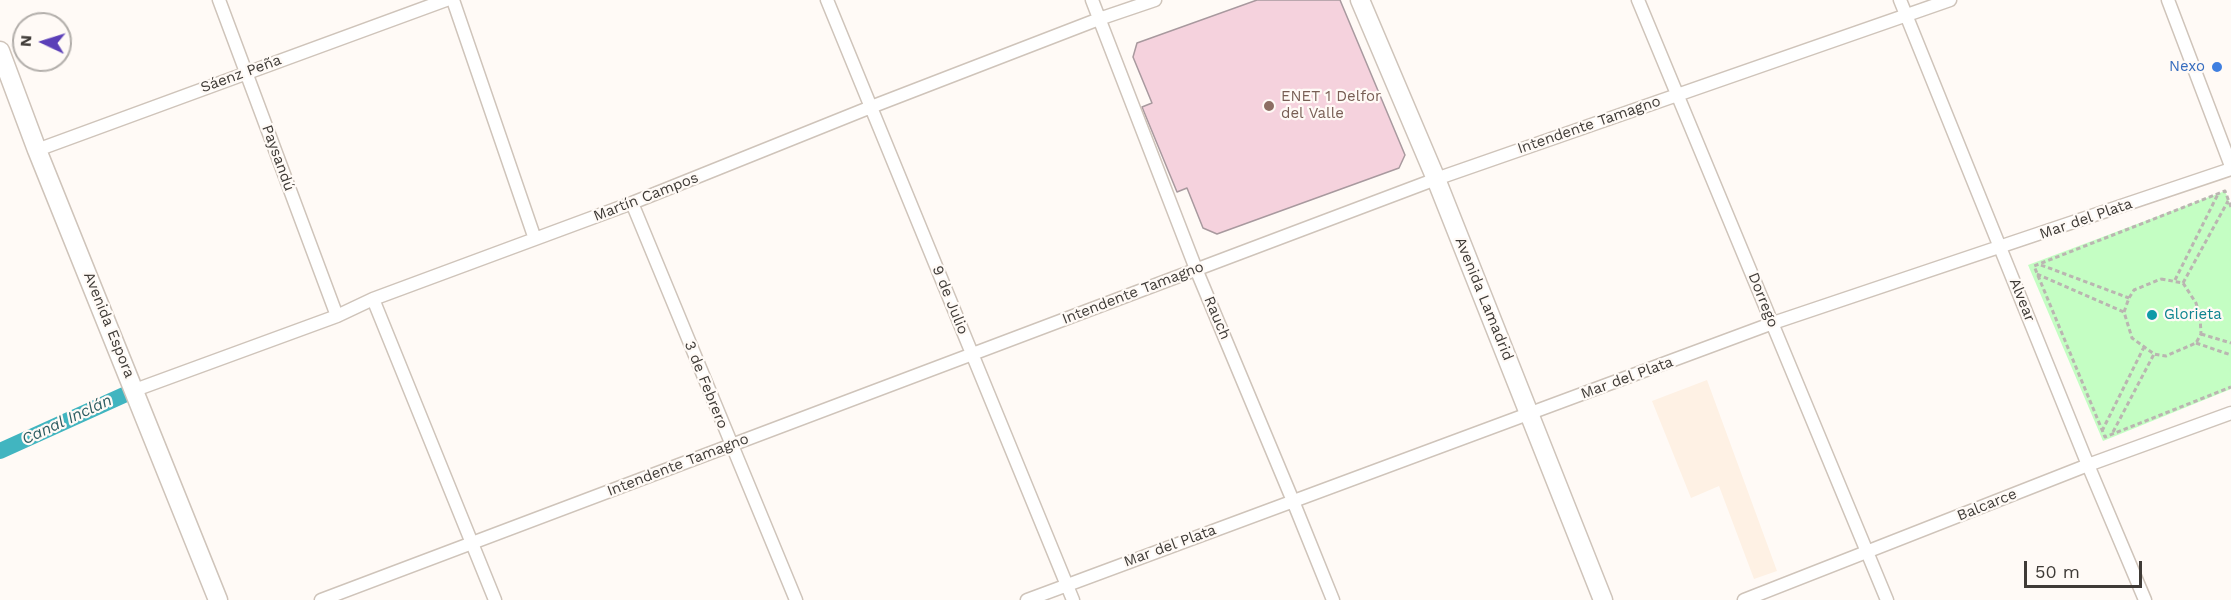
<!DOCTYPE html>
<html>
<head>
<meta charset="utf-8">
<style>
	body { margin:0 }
	#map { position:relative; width:2231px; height:600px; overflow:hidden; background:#fffaf6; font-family:"Work Sans",sans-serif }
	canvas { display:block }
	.north { position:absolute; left:12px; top:12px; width:60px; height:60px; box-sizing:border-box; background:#fffaf6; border:2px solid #b2aeaa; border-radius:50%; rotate:274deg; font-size:16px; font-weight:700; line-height:24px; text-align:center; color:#3f3b37 }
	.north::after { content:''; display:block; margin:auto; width:21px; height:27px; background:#5b3fb8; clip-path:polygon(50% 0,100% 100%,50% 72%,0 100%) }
	.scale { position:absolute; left:2024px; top:561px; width:118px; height:27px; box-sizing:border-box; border:3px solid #3f3b37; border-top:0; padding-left:8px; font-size:18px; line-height:21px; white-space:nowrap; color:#3f3b37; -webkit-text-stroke:4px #fffaf6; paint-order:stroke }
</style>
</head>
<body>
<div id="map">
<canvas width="2231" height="600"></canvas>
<div class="north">N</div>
<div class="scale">50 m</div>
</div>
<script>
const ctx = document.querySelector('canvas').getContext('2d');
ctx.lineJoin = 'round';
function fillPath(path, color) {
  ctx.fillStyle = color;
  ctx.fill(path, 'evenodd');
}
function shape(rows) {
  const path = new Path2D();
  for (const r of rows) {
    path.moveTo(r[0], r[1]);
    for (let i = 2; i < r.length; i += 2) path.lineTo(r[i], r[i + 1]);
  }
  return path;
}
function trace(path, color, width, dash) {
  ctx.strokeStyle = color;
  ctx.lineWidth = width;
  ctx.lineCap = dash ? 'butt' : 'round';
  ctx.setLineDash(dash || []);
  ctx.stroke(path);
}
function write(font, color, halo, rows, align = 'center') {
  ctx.font = font + ' "Work Sans",sans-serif';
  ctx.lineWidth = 4.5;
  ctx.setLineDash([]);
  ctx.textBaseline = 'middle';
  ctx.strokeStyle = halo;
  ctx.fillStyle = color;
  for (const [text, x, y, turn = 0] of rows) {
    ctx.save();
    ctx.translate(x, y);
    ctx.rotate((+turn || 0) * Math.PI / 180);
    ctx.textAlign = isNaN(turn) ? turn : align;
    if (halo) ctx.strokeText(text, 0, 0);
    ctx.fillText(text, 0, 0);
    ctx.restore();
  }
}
fillPath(shape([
	[1707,380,1777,571,1754,579,1719,486,1691,498,1652,401]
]), '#fef1e4');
fillPath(shape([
	[2225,191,2231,206,2231,389,2103,441,2028,265]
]), '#c4fec3');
trace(shape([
	[0,451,135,390]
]), '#41b5c0', 16);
const building = shape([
	[1257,0,1340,0,1405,155,1399,168,1217,234,1203,228,1187,188,1177,192,1142,107,1152,103,1133,57,1137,43,1257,0]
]);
fillPath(building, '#f5d2dd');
trace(building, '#a8999e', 1.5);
const street = shape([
	[219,0,337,316],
	[453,0,535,239],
	[827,0,1073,600],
	[1092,0,1196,269,1293,501,1333,600],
	[1638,0,1887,600],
	[1900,0,2088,465,2145,600],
	[2168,0,2231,166],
	[37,150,446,0],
	[632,203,796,600],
	[373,299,495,600],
	[135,390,337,316,373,299,632,203,871,107,1099,19,1155,0],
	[321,600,1436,179,1950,0],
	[1027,600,1773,323,2231,169],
	[1744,600,2088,465,2231,413]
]);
const secondary = shape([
	[1360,0,1436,179,1603,600],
	[0,51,37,150,218,600]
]);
trace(street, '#cfc4ba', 15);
trace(secondary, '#cfc4ba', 21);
trace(shape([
	[2231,207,2225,191,2034,266,2105,437,2231,387],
	[2041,265,2129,298],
	[2037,274,2124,312],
	[2161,279,2183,283,2196,303,2200,316,2201,334,2196,343,2166,356,2154,354,2132,338,2124,312,2129,298,2134,290,2161,279],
	[2175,280,2218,194],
	[2183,283,2228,201],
	[2201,334,2231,343],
	[2196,343,2231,355],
	[2102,431,2144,347],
	[2113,432,2154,354]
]), '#bab5b1', 3, [4.5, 3]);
trace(street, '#fff', 12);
trace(secondary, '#fff', 18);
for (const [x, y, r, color] of [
	[2217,67,6,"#3f7fe0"],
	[1269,106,6,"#8d6e63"],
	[2152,315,6,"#0f9aa8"]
]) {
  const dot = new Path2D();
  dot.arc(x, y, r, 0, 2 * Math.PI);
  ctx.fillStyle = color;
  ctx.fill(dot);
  trace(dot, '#fffaf6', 2);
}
write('15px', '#366cbe', '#fffaf6', [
	["Nexo",2205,67]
], 'right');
write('15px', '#3f3b37', '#fffaf6', [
	["Sáenz Peña",241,74,-20],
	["Intendente Tamagno",1589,125,-19],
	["Paysandú",278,158,70],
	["Martín Campos",646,197,-21],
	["Mar del Plata",2086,219,-19],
	["Intendente Tamagno",1133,293,-21],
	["Avenida Lamadrid",1484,299,68],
	["9 de Julio",950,300,68],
	["Dorrego",1763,300,68],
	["Alvear",2022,300,68],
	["Rauch",1217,318,67],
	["Avenida Espora",109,325,68],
	["Mar del Plata",1627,378,-20],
	["3 de Febrero",706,385,68],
	["Intendente Tamagno",678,465,-21],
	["Balcarce",1987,505,-22],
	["Mar del Plata",1170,546,-20]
]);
write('15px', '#785e54', '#fffaf6', [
	["ENET 1 Delfor",1281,97],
	["del Valle",1281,114]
], 'left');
write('15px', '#0d838f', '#fffaf6', [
	["Glorieta",2164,315]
], 'left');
write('italic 16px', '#2d5d62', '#fffaf6', [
	["Canal Inclán",67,420,-25]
]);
</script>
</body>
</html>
